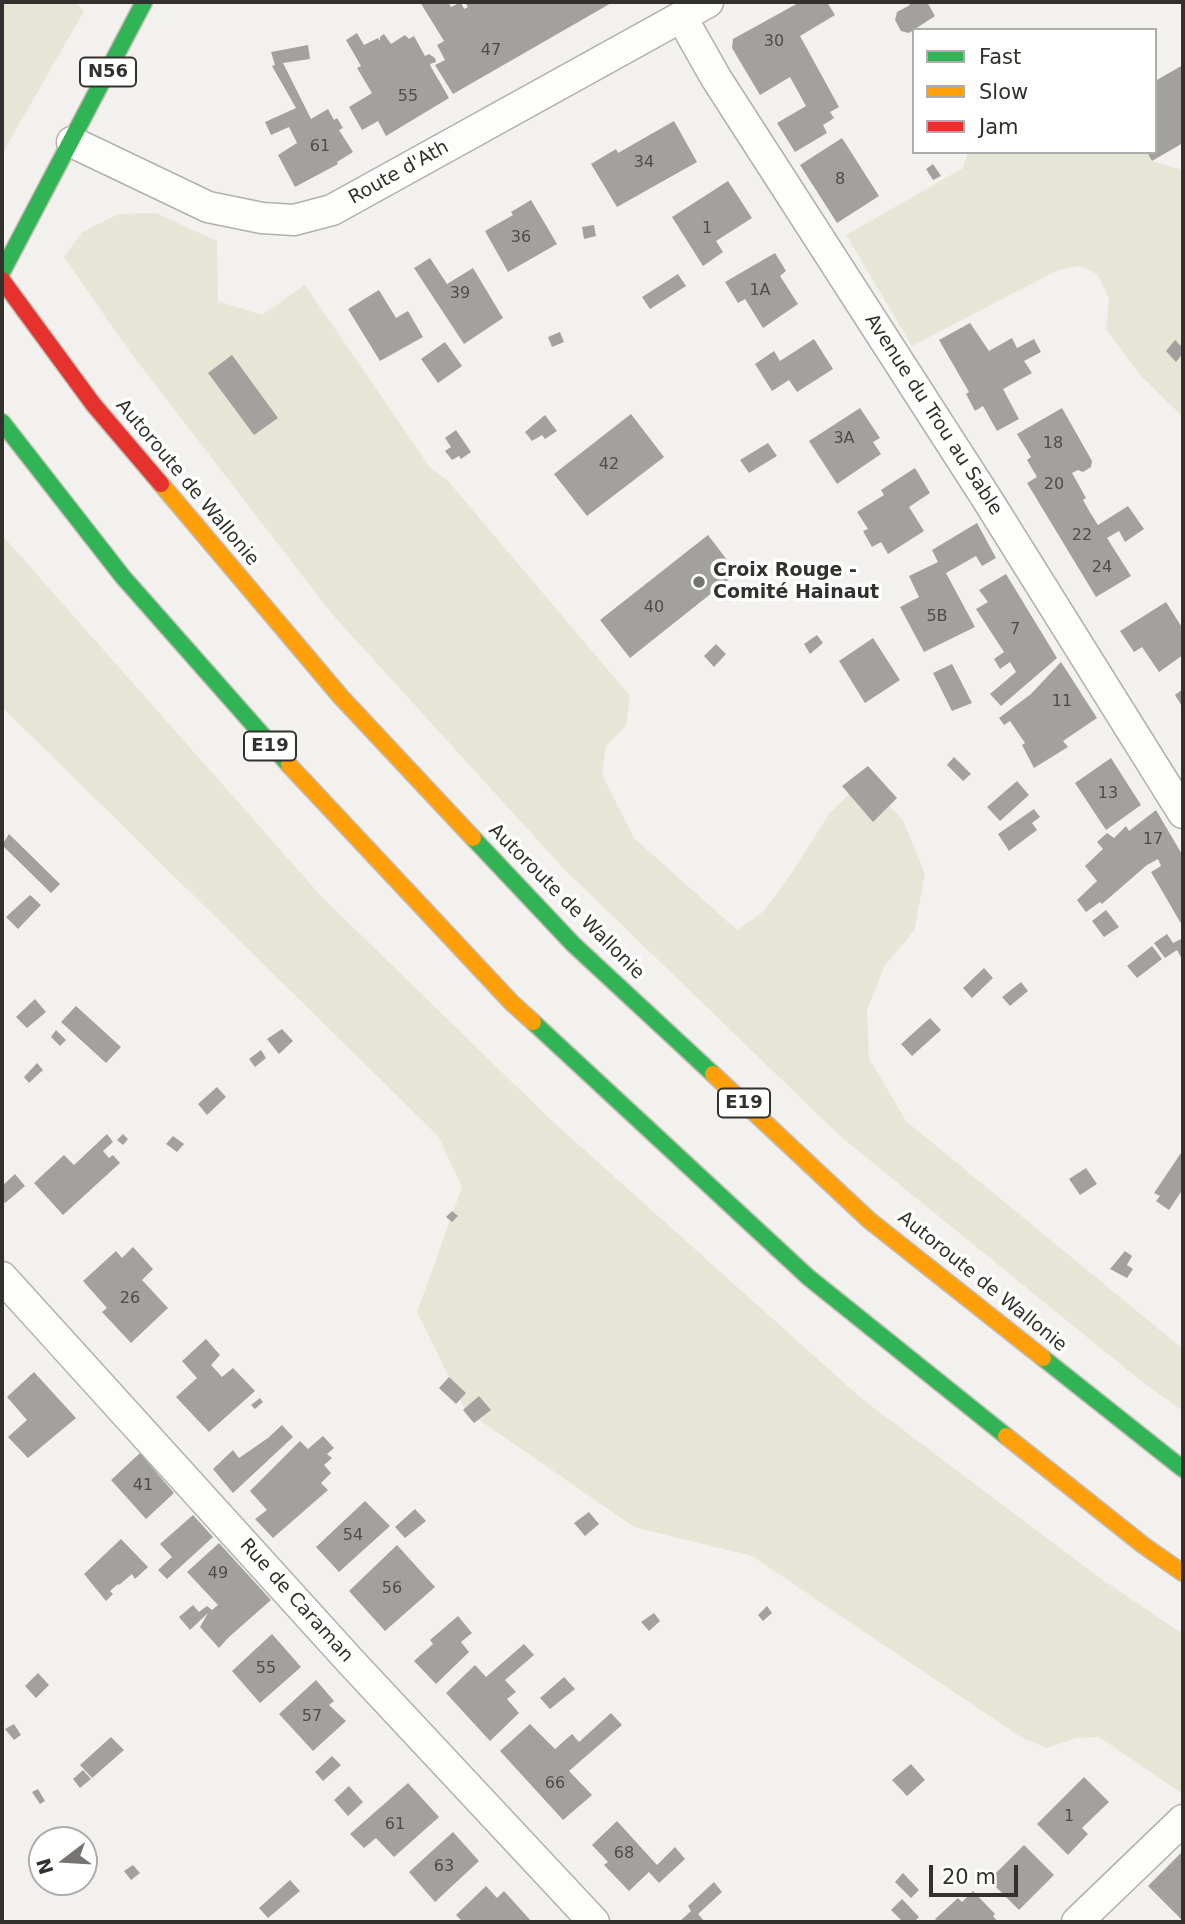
<!DOCTYPE html>
<html>
<head>
<meta charset="utf-8">
<style>
	body { margin:0 }
	#map { position:relative; width:1185px; height:1924px; overflow:hidden; background:#f3f1ed; font-family:"DejaVu Sans",sans-serif }
	canvas { display:block }
	.frame { position:absolute; inset:0; border:4px solid #32312e; pointer-events:none }
	.legend { position:absolute; left:912px; top:28px; width:245px; height:126px; box-sizing:border-box; background:#fff; border:2px solid #adadab; margin:0; padding:9px 12px; list-style:none; font-size:21px; color:#32312e }
	.legend li { display:flex; align-items:center; gap:14px; height:35px }
	.legend b { width:35px; border:2px solid #adadab }
	.north { position:absolute; left:28px; top:1826px; width:70px; height:70px; box-sizing:border-box; background:#fff; border:2px solid #adadab; border-radius:50%; rotate:253deg; font-size:19px; font-weight:700; line-height:28px; text-align:center; color:#32312e }
	.north::after { content:''; display:block; margin:auto; width:24px; height:32px; background:#767471; clip-path:polygon(50% 0,100% 100%,50% 72%,0 100%) }
	.scale { position:absolute; left:929px; top:1865px; width:89px; height:32px; box-sizing:border-box; border:4px solid #32312e; border-top:0; padding-left:9px; font-size:21px; line-height:24px; white-space:nowrap; color:#32312e; -webkit-text-stroke:5px #fff; paint-order:stroke }
</style>
</head>
<body>
<div id="map">
<canvas width="1185" height="1924"></canvas>
<div class="frame"></div>
<ul class="legend">
<li><b style="height:9px;background:#30b455"></b>Fast</li>
<li><b style="height:9px;background:#ff9f0a"></b>Slow</li>
<li><b style="height:9px;background:#e5322d"></b>Jam</li>
</ul>
<div class="north">N</div>
<div class="scale">20 m</div>
</div>
<script>
const ctx = document.querySelector('canvas').getContext('2d');
ctx.lineJoin = 'round';
function fillPath(path, color) {
  ctx.fillStyle = color;
  ctx.fill(path, 'evenodd');
}
function shape(rows) {
  const path = new Path2D();
  for (const r of rows) {
    path.moveTo(r[0], r[1]);
    for (let i = 2; i < r.length; i += 2) path.lineTo(r[i], r[i + 1]);
  }
  return path;
}
function trace(path, color, width, dash) {
  ctx.strokeStyle = color;
  ctx.lineWidth = width;
  ctx.lineCap = dash ? 'butt' : 'round';
  ctx.setLineDash(dash || []);
  ctx.stroke(path);
}
function write(font, color, halo, rows, align = 'center') {
  ctx.font = font + ' "DejaVu Sans",sans-serif';
  ctx.lineWidth = 7;
  ctx.setLineDash([]);
  ctx.textBaseline = 'middle';
  ctx.strokeStyle = halo;
  ctx.fillStyle = color;
  for (const [text, x, y, turn = 0] of rows) {
    ctx.save();
    ctx.translate(x, y);
    ctx.rotate((+turn || 0) * Math.PI / 180);
    ctx.textAlign = isNaN(turn) ? turn : align;
    if (halo) ctx.strokeText(text, 0, 0);
    ctx.fillText(text, 0, 0);
    ctx.restore();
  }
}
fillPath(shape([
	[2,2,75,2,84,11,2,154],
	[968,152,1147,152,1152,161,1183,170,1183,417,1141,376,1106,329,1109,298,1097,274,1079,266,1058,270,912,346,846,235,963,168],
	[156,213,217,241,218,301,262,315,305,285,429,466,448,481,630,696,626,726,606,746,602,775,634,838,737,930,764,911,793,871,829,814,849,794,878,794,903,820,925,874,914,931,885,965,867,1010,869,1058,906,1121,1183,1349,1183,1411,1141,1381,840,1136,563,868,332,614,130,352,64,257,82,232,119,214],
	[2,535,322,897,551,1120,861,1398,1093,1573,1183,1634,1183,1794,1099,1737,1076,1738,1047,1748,1022,1738,752,1556,634,1527,465,1410,417,1312,462,1187,438,1136,2,707]
]), '#e5e6d6');
fillPath(shape([
	[420,2,448,2,451,7,461,2,464,9,468,7,466,4,470,2,613,2,453,94,435,65,445,60,437,45,444,41],
	[800,2,827,2,835,15,800,36,839,107,830,112,834,118,823,125,827,133,795,152,777,123,806,106,790,77,760,95,732,48,733,39],
	[908,2,927,2,935,16,909,33,901,31,895,20,897,12,910,5],
	[357,33,364,45,378,38,380,41,380,37,384,34,391,44,405,35,409,39,414,36,425,56,429,54,435,58,436,62,430,64,431,67,449,98,386,136,378,121,362,130,349,107,372,93,357,68,361,66,346,40],
	[308,45,310,59,283,63,311,119,328,109,334,120,337,118,343,128,339,130,353,152,337,162,338,164,295,187,278,155,297,143,289,127,271,135,265,122,296,108,272,66,275,65,271,52],
	[1183,65,1183,143,1152,161,1147,152,1155,152,1155,81],
	[674,121,697,162,617,207,591,164,616,149,618,153],
	[842,138,879,196,837,223,800,165],
	[933,164,941,176,933,180,926,169],
	[728,181,752,218,716,241,723,252,703,266,672,217],
	[531,200,557,244,508,272,485,231,513,215,511,212],
	[594,225,596,236,584,239,582,227],
	[775,253,786,271,780,276,798,304,763,328,745,299,738,303,725,282],
	[430,258,447,284,473,268,503,318,464,344,414,268],
	[678,274,686,286,650,309,642,297],
	[379,290,396,318,408,311,423,337,380,361,348,309],
	[970,323,989,351,1012,338,1017,348,1034,339,1041,352,1024,361,1032,373,1003,389,1019,419,997,431,983,406,975,411,966,394,969,392,939,340],
	[560,332,564,342,552,347,548,337],
	[814,339,833,369,797,392,789,380,772,391,755,364,774,351,780,361],
	[1175,340,1183,348,1183,353,1176,362,1166,351],
	[445,342,462,366,438,383,421,359],
	[232,355,278,418,254,435,208,373],
	[860,408,880,438,873,442,881,454,837,484,809,441],
	[1062,408,1092,461,1091,467,1083,472,1078,470,1072,473,1086,498,1083,500,1091,514,1098,525,1128,506,1144,529,1125,542,1119,531,1107,538,1131,576,1096,597,1027,483,1037,477,1027,460,1031,457,1017,434],
	[631,414,664,457,587,516,554,474],
	[545,415,557,431,545,439,542,435,532,441,525,432],
	[456,430,471,452,461,459,459,456,452,460,445,451,451,447,445,438],
	[768,443,777,456,749,473,740,460],
	[915,468,930,493,909,507,924,531,888,554,881,542,872,547,863,531,868,529,857,512,884,495,881,490],
	[977,523,996,558,982,566,976,556,946,573,975,627,924,652,900,607,919,597,909,576,938,562,932,550],
	[708,535,737,573,630,658,600,620],
	[1006,574,1057,658,1001,706,990,694,1016,672,1010,662,1000,669,994,659,1004,652,976,609,988,602,979,590],
	[1166,602,1183,629,1183,655,1159,672,1142,647,1134,652,1120,631],
	[817,635,823,643,810,654,804,644],
	[873,638,900,680,865,703,839,661],
	[716,644,726,654,714,667,704,656],
	[1061,662,1097,718,1063,741,1068,747,1034,768,1022,745,1025,743,1010,721,1004,725,999,718,1031,694],
	[952,664,972,703,952,711,933,673],
	[1183,689,1183,708,1175,695],
	[954,757,971,774,963,781,947,765],
	[1111,758,1141,805,1106,830,1075,783],
	[868,766,897,798,873,822,842,786],
	[1017,781,1029,795,1000,821,987,807],
	[1034,809,1040,817,1032,823,1037,830,1009,851,998,834],
	[1156,810,1183,856,1183,927,1151,872,1161,866,1158,859,1147,865,1102,904,1100,902,1086,912,1077,900,1097,881,1085,866,1103,849,1097,842,1107,833,1114,838,1126,826,1129,831],
	[9,834,60,884,51,893,2,845],
	[30,895,41,905,18,929,6,917],
	[1106,910,1119,927,1104,937,1092,921],
	[1167,934,1173,943,1183,938,1183,961,1177,950,1165,958,1154,943],
	[1152,946,1162,959,1137,978,1127,966],
	[984,968,993,978,972,998,963,988],
	[1021,982,1028,991,1010,1006,1002,997],
	[35,999,46,1012,27,1028,16,1017],
	[76,1006,121,1047,106,1063,61,1022],
	[930,1018,941,1030,912,1056,901,1044],
	[282,1029,293,1041,279,1054,267,1039],
	[56,1030,66,1040,60,1046,51,1037],
	[261,1050,266,1058,255,1067,249,1059],
	[37,1063,43,1070,29,1083,24,1077],
	[217,1087,226,1097,207,1115,198,1104],
	[107,1134,113,1142,103,1151,109,1158,113,1155,120,1163,63,1215,34,1183,64,1155,74,1165],
	[123,1134,128,1139,123,1145,117,1140],
	[173,1136,184,1144,177,1152,166,1144],
	[1183,1150,1183,1189,1169,1210,1156,1201,1160,1196,1154,1193],
	[1086,1168,1097,1184,1080,1195,1069,1179],
	[15,1174,25,1186,5,1203,2,1199,2,1186],
	[452,1211,458,1216,452,1222,446,1217],
	[133,1247,153,1269,142,1280,168,1308,131,1343,102,1312,107,1308,83,1281,116,1251,122,1258],
	[1125,1251,1132,1256,1127,1265,1133,1269,1127,1278,1110,1269],
	[206,1339,220,1355,211,1365,222,1377,233,1368,255,1391,209,1432,176,1397,197,1378,182,1361],
	[34,1372,76,1418,28,1458,8,1437,27,1420,7,1397],
	[449,1377,466,1393,456,1404,439,1388],
	[479,1396,491,1410,474,1423,463,1410],
	[260,1398,263,1402,255,1409,251,1405],
	[282,1425,293,1437,233,1493,213,1469,233,1450,239,1458,268,1438],
	[323,1436,334,1448,327,1454,332,1458,324,1465,331,1473,321,1483,328,1490,273,1538,255,1519,267,1510,250,1491,300,1441,308,1449],
	[140,1453,174,1493,146,1519,111,1480],
	[365,1501,390,1526,339,1572,316,1547],
	[415,1509,426,1521,405,1538,395,1527],
	[589,1512,599,1524,585,1536,574,1523],
	[193,1515,213,1537,167,1579,158,1570,172,1557,160,1544],
	[121,1539,148,1567,135,1579,132,1574,119,1585,118,1584,110,1591,113,1594,106,1601,84,1574],
	[219,1543,271,1600,229,1637,219,1648,200,1627,208,1613,190,1630,179,1617,193,1605,199,1612,207,1606,212,1610,218,1605,187,1572],
	[397,1545,435,1587,385,1631,349,1591],
	[767,1606,772,1613,763,1621,758,1615],
	[654,1613,660,1621,649,1631,641,1622],
	[458,1616,472,1633,461,1642,469,1652,436,1684,414,1661,433,1644,430,1640],
	[272,1634,301,1667,260,1703,232,1671],
	[524,1644,534,1655,505,1680,516,1692,507,1699,519,1713,490,1741,446,1693,475,1665,486,1677],
	[38,1673,49,1685,36,1698,25,1686],
	[564,1677,575,1689,550,1709,540,1698],
	[316,1680,334,1701,329,1705,346,1721,313,1751,279,1714],
	[611,1713,622,1725,569,1771,592,1795,563,1820,500,1751,530,1724,555,1749,572,1734,579,1742],
	[14,1724,21,1735,14,1740,5,1729],
	[111,1737,124,1750,92,1778,80,1765],
	[332,1756,341,1765,323,1781,315,1772],
	[911,1764,925,1780,907,1796,892,1780],
	[83,1770,91,1779,80,1788,73,1779],
	[1084,1777,1109,1802,1082,1828,1088,1834,1068,1855,1037,1824],
	[408,1783,439,1817,394,1857,376,1838,364,1848,350,1834],
	[349,1786,363,1802,348,1816,334,1800],
	[38,1789,45,1801,40,1804,32,1792],
	[617,1821,657,1865,675,1847,685,1859,659,1883,649,1872,629,1891,604,1865,608,1862,592,1845],
	[453,1832,479,1861,435,1902,409,1872],
	[1024,1845,1054,1875,1019,1910,989,1880],
	[1183,1851,1183,1921,1148,1886],
	[133,1865,140,1873,131,1880,124,1871],
	[903,1873,919,1890,911,1898,895,1882],
	[290,1880,300,1891,268,1918,259,1908],
	[714,1882,722,1892,698,1914,705,1922,679,1922,691,1911,688,1906],
	[486,1886,497,1898,504,1891,532,1922,463,1922,456,1915],
	[973,1891,995,1914,993,1916,998,1922,939,1922,935,1919,958,1898,962,1902],
	[902,1899,919,1917,914,1922,903,1922,891,1910]
]), '#a3a19e');
const street = shape([
	[682,18,716,78,987,499,1183,813],
	[72,142,208,207,262,218,294,220,332,210,708,2],
	[2,1277,352,1663,594,1922],
	[1077,1922,1183,1820]
]);
const fast = shape([
	[2,272,144,2],
	[2,422,123,577,289,765],
	[473,838,573,944,713,1074],
	[533,1022,808,1277,1006,1436],
	[1043,1358,1183,1469]
]);
const slow = shape([
	[161,484,341,697,473,838],
	[289,765,512,1003,533,1022],
	[713,1074,869,1220,1043,1358],
	[1006,1436,1143,1545,1183,1573]
]);
const jam = shape([
	[2,280,93,404,161,484]
]);
trace(street, '#b0b0ad', 33);
trace(fast, '#c3bbb4', 19);
trace(slow, '#c3bbb4', 19);
trace(jam, '#c3bbb4', 19);
trace(street, '#fdfdfc', 30);
trace(fast, '#30b455', 16);
trace(slow, '#ff9f0a', 16);
trace(jam, '#e5322d', 16);
for (const [x, y, r, color] of [
	[699,582,7,"#767471"]
]) {
  const dot = new Path2D();
  dot.arc(x, y, r, 0, 2 * Math.PI);
  ctx.fillStyle = color;
  ctx.fill(dot);
  trace(dot, '#fff', 2.5);
}
write('16px', '#4e4d4a', null, [
	["30",774,42],
	["47",491,51],
	["55",408,97],
	["61",320,147],
	["34",644,163],
	["8",840,180],
	["1",707,229],
	["36",521,238],
	["1A",760,291],
	["39",460,294],
	["3A",844,439],
	["18",1053,444],
	["42",609,465],
	["20",1054,485],
	["22",1082,536],
	["24",1102,568],
	["40",654,608],
	["5B",937,617],
	["7",1015,630],
	["11",1062,702],
	["13",1108,794],
	["17",1153,840],
	["26",130,1299],
	["41",143,1486],
	["54",353,1536],
	["49",218,1574],
	["56",392,1589],
	["55",266,1669],
	["57",312,1717],
	["66",555,1784],
	["1",1069,1817],
	["61",395,1825],
	["68",624,1854],
	["63",444,1867]
]);
for (const [x, y, w] of [
	[108,72,56],
	[270,746,52],
	[744,1103,52]
]) {
  const box = new Path2D();
  box.roundRect(x - w / 2, y - 14.5, w, 29, 5);
  ctx.fillStyle = '#fff';
  ctx.fill(box);
  trace(box, '#32312e', 2);
}
write('bold 18px', '#32312e', null, [
	["N56",108,72],
	["E19",270,746],
	["E19",744,1103]
]);
write('19px', '#32312e', '#fff', [
	["Route d'Ath",399,173,-29],
	["Avenue du Trou au Sable",933,415,57],
	["Autoroute de Wallonie",187,483,50],
	["Autoroute de Wallonie",566,902,45],
	["Autoroute de Wallonie",982,1282,39],
	["Rue de Caraman",296,1601,48]
]);
write('bold 19px', '#32312e', '#fff', [
	["Croix Rouge -",713,571],
	["Comité Hainaut",713,593]
], 'left');
</script>
</body>
</html>
